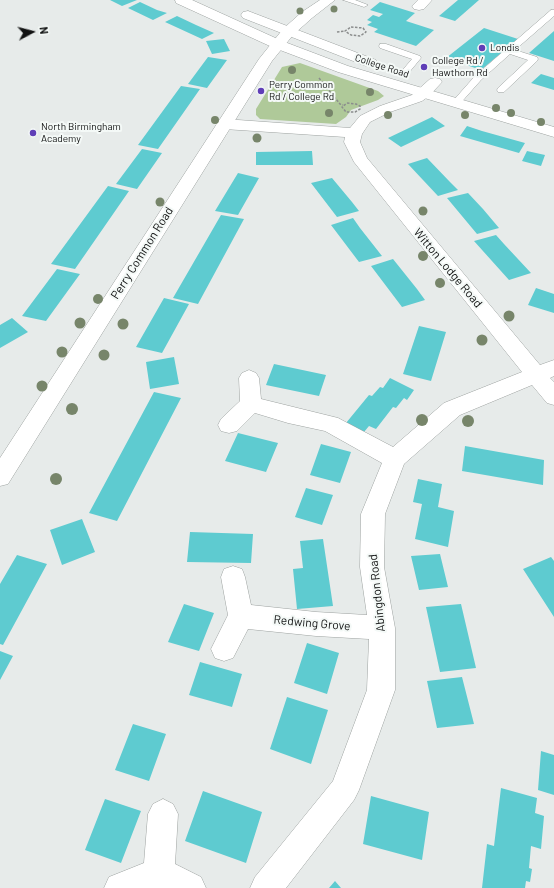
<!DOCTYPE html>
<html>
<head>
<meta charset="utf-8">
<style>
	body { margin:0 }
	#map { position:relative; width:554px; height:888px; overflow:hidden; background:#e7ebea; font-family:Barlow,sans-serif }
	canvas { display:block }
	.north { position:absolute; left:12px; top:12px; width:40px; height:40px; -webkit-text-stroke:3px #f4f9f7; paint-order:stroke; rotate:83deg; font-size:11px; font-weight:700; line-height:16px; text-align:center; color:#121313 }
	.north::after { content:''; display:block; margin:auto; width:14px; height:18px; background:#121313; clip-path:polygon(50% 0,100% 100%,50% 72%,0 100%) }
</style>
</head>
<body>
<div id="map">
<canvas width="554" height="888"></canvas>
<div class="north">N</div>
</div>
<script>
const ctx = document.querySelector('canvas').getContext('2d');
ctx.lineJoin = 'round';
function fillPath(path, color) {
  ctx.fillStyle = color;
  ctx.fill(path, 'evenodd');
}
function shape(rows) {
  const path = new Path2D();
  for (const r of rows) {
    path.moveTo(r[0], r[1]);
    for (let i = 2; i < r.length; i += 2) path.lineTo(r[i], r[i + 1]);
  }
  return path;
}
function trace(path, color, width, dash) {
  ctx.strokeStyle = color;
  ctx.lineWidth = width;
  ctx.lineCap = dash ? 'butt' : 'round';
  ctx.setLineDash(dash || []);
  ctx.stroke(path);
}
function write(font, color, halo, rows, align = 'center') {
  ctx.font = font + ' Barlow,sans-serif';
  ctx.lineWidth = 4;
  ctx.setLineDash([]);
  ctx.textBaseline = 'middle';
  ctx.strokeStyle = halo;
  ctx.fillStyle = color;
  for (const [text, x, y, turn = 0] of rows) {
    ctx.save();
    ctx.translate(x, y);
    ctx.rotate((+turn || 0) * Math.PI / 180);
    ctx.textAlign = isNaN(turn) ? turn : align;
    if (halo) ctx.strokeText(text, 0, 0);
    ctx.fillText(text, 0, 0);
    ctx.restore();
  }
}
fillPath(shape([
	[300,63,378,91,384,96,378,100,351,110,346,117,336,124,260,119,256,115,256,109,282,67]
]), '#afc999');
fillPath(shape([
	[110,0,137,0,122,6],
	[458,0,479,0,455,21,439,16],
	[140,2,157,10,167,13,153,20,128,8],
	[380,2,415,13,406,21,434,30,416,46,374,32,378,29,367,25,372,22,367,20,373,15,379,17,383,14,370,10],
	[177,16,196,25,214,33,202,39,165,22],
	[484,28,518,39,481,70,446,58],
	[554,31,554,61,529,53],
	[224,39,230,51,212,54,206,41],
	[208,57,227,60,207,88,188,84],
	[541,74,554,78,554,90,531,83],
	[181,86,200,89,158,149,138,145],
	[432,117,445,126,401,147,388,138],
	[467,126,482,131,525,143,519,153,460,136],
	[142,149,162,153,137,189,116,184],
	[312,151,313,165,256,165,256,152],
	[527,151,545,155,541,166,522,161],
	[427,158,450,182,458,190,438,196,408,164],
	[238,173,259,178,238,215,215,211],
	[332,178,352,202,359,211,337,217,311,183],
	[108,186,129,191,75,269,51,264],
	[468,193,483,209,499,228,477,234,447,198],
	[221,215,244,219,198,304,173,298],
	[353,218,360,228,382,256,359,262,331,225],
	[496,235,504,244,531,273,509,280,474,241],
	[393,259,417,289,425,300,402,307,371,266],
	[57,269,80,274,46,321,22,316],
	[536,288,554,294,554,313,528,305],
	[164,298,189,304,162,353,136,347],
	[12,318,28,332,0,348,0,325],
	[419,326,446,332,431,381,403,374],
	[174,357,179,384,150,389,146,362],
	[274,364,326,375,319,396,266,385],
	[390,378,414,390,407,400,404,398,396,408,393,407,376,429,369,426,364,432,346,423,369,395,372,396,380,387,383,388],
	[154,392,181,398,117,521,89,513],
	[238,433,278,443,266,472,225,461],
	[321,444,351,452,340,483,310,475],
	[465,446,544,460,543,485,462,471],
	[418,479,442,484,438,507,454,511,448,547,415,539,422,504,413,502],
	[306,488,333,495,322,525,295,517],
	[82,519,95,552,62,565,50,530],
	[190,532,253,534,251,563,187,562],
	[323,539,333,606,297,609,293,569,303,568,300,541],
	[440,554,448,587,419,590,411,556],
	[17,555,47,564,3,645,0,644,0,584],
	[551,557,554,561,554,617,523,569],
	[184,604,214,613,199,651,168,642],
	[461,604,476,668,440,672,426,607],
	[307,643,339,653,327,694,294,683],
	[0,651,13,656,0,680],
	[200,662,242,674,232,707,189,695],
	[462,677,474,724,437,728,427,681],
	[287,697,328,710,311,764,270,749],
	[133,724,166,734,149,781,115,770],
	[541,751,554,755,554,795,538,790],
	[501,788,537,798,535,813,544,816,541,849,531,846,529,868,532,869,530,882,526,881,525,888,482,888,487,844,494,846],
	[203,791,262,812,246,863,185,841],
	[371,796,429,812,422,860,363,844],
	[105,799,141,811,121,863,85,850],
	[335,881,341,888,329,888]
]), '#5ecbd0');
const lane = shape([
	[343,0,355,0,368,5,364,7,343,0],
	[551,10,554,10,554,16,515,50,537,57,538,59,537,61,504,92,498,92,497,90,498,88,528,60,510,54,481,80,458,106,452,106,451,104,452,102,475,76,551,10],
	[380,44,386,44,420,56,421,58,407,75,401,75,400,73,412,59,380,48,379,46,380,44]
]);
const street = shape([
	[418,0,432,0,424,9,419,10,414,9,412,6,418,0],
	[435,78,440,79,442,82,429,96,422,101,390,112,370,122,362,134,360,142,367,158,540,365,554,360,554,376,550,378,554,382,554,405,547,403,532,385,460,415,404,464,385,514,384,567,395,628,395,690,359,790,354,800,286,888,250,888,255,877,333,781,367,690,369,639,316,636,248,629,233,658,224,661,215,658,211,649,228,615,221,577,224,569,233,566,242,569,245,577,251,605,316,612,367,615,360,567,361,514,382,463,325,431,288,423,255,413,237,431,229,433,221,431,218,425,221,419,240,401,239,378,242,373,249,370,256,373,259,378,261,399,338,418,393,447,444,403,522,372,354,162,344,142,345,137,224,129,219,127,216,124,219,121,224,119,350,128,360,116,380,106,412,95,430,79,435,78],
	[163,799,173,804,178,814,175,864,201,877,206,888,104,888,109,877,144,863,148,814,153,804,163,799]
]);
const secondary = shape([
	[320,0,335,0,312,18,293,35,272,61,8,484,0,486,0,458,259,59,283,29,302,12,320,0]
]);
const primary = shape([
	[175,0,192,0,282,41,348,66,554,127,554,137,338,72,272,47,176,3,175,0],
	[248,11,376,60,378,63,376,66,371,67,366,66,243,18,241,15,243,12,248,11]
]);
trace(lane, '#9da2a0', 1);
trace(street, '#9da2a0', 1);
trace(secondary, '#9da2a0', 1);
trace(primary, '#9da2a0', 1);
trace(shape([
	[351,27,363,28,366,32,360,36,351,35,345,31,351,27],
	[337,32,345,31],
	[319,78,340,104,343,105],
	[347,103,356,104,360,106,360,109,355,112,346,112,342,107,347,103]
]), '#8b8d8d', 1.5, [2.5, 1.5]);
fillPath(lane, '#fff');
fillPath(street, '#fff');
fillPath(secondary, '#fff');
fillPath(primary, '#fff');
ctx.fillStyle = '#77856a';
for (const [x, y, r] of [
	[334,9,3.5],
	[300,11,3.5],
	[292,70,4],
	[306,86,4],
	[370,92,4],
	[496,108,4],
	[329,113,4],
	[511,113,4],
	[388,115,4],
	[465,115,4],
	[215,120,4],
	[541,122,4],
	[257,138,4.5],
	[160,202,4.5],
	[423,211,4.5],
	[423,256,5],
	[440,283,5],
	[98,299,5],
	[509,316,5.5],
	[80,323,5.5],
	[123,324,5.5],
	[482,340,5.5],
	[62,352,5.5],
	[104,355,5.5],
	[42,386,5.5],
	[72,409,6],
	[422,420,6],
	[468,421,6],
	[56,479,6]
]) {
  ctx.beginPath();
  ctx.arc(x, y, r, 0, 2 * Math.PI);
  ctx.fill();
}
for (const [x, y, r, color] of [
	[482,48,4,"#5f3eb7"],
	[424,67,4,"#5f3eb7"],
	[261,91,4,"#5f3eb7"],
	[33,133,4,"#5f3eb7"]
]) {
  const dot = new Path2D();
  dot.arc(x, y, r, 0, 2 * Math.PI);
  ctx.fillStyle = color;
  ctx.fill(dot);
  trace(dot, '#f4f9f7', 1.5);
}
write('10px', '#121313', '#f4f9f7', [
	["Londis",490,48],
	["College Rd /",432,61],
	["Hawthorn Rd",432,73],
	["Perry Common",269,85],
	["Rd / College Rd",269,97],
	["North Birmingham",41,127],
	["Academy",41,139]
], 'left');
write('10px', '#121313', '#f4f9f7', [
	["College Road",382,66,18]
]);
write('12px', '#121313', '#f4f9f7', [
	["Perry Common Road",142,253,-58],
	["Witton Lodge Road",448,268,50],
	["Abingdon Road",377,593,-96],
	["Redwing Grove",312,623,5]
]);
</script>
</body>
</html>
